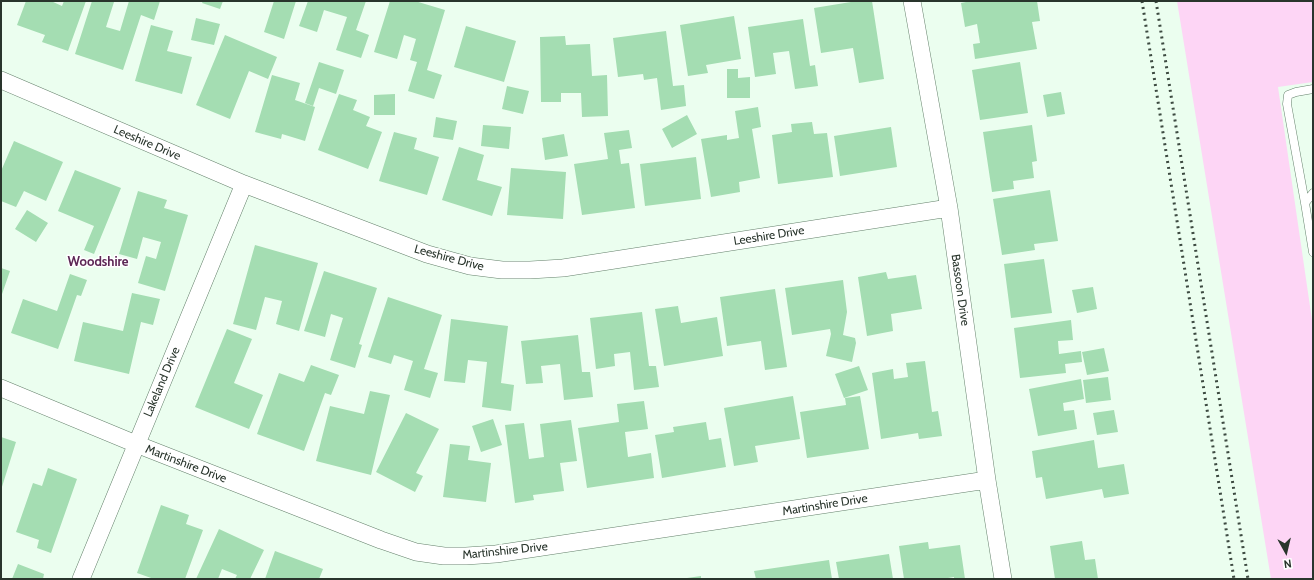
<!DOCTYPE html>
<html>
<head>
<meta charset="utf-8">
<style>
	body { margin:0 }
	#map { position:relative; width:1314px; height:580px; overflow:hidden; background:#ebfeef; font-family:Cabin,sans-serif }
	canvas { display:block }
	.frame { position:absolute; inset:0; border:2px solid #29352c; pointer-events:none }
	.north { position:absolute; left:1266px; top:532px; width:40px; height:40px; -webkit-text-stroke:3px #fff; paint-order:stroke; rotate:172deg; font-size:11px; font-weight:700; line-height:16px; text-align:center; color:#29352c }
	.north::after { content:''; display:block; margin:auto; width:14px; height:18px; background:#29352c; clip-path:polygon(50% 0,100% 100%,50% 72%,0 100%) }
</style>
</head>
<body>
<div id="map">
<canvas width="1314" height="580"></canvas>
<div class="frame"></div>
<div class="north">N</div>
</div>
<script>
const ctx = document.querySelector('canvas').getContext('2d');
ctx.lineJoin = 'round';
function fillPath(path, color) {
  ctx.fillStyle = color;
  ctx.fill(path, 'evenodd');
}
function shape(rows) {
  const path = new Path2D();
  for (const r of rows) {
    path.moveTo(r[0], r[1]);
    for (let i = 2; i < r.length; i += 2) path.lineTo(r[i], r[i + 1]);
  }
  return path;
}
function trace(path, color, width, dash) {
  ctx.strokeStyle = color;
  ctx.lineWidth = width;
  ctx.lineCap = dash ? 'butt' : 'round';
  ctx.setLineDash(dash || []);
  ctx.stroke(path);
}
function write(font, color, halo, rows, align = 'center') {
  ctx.font = font + ' Cabin,sans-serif';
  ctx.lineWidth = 3;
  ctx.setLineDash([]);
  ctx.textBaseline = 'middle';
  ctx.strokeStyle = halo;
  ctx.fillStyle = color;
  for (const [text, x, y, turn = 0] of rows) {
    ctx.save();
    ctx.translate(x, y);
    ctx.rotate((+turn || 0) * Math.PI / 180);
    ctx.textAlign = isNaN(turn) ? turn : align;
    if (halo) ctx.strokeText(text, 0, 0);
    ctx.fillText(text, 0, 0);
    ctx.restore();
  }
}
fillPath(shape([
	[1177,1,1313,1,1313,82,1278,87,1313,327,1313,579,1271,579]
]), '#fdd5f5');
fillPath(shape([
	[26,1,51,1,62,6,64,1,86,1,68,51,42,42,45,35,17,25],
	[92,1,114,2,106,27,120,31,129,1,160,1,154,20,141,15,123,70,75,54],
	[203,1,223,1,220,9,202,3],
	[274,1,296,1,284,39,264,32],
	[308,1,366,1,356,30,369,35,361,58,336,50,347,17,324,10,317,32,299,26],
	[390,1,415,1,445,10,427,70,442,75,434,99,408,91,417,62,410,60,416,39,404,35,397,59,374,52],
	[857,1,872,1,884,79,859,83,853,48,821,53,814,8],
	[971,1,1037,1,1040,21,1032,22,1037,49,975,59,973,44,980,43,977,24,965,27,961,3],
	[734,16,741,59,706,65,708,73,688,76,680,25],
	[196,18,220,24,214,45,191,40],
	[803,19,810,66,815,65,818,86,795,89,789,51,773,53,776,74,755,77,748,27],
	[151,25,173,31,167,51,192,57,182,94,135,81],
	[466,26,516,41,504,82,454,67],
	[666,31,673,86,684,85,686,106,661,110,657,78,644,80,643,74,618,77,613,38],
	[225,35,277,57,268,79,249,71,230,119,196,105],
	[565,36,566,45,590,44,592,76,607,75,608,116,582,117,581,93,561,93,561,102,541,102,540,37],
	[319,62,344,70,336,94,319,88,313,106,305,103],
	[1020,62,1028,113,980,120,972,70],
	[727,69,738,69,738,78,750,77,750,98,727,98],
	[272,75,300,83,295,100,315,107,305,141,282,134,281,139,255,132],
	[507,86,529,91,523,114,502,109],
	[1061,92,1065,114,1047,117,1043,95],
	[339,94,357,100,353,110,370,117,366,126,382,132,368,169,318,150],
	[395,94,395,115,374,115,374,95],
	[758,107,761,127,752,129,760,178,739,182,740,192,711,197,701,139,727,135,727,140,739,138,735,111],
	[687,115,697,134,672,148,662,129],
	[436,117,457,121,453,140,433,137],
	[812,122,814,134,827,133,833,177,778,184,772,135,792,132,791,124],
	[483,125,511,127,509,149,481,146],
	[1032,125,1037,161,1032,162,1034,178,1013,181,1014,189,992,192,983,132],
	[891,127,897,167,840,176,834,136],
	[629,130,632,148,619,150,621,164,629,163,635,208,582,215,574,164,608,159,604,133],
	[394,132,417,138,414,149,439,157,427,195,379,181],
	[564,134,568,156,545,160,542,138],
	[14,141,63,162,46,201,24,191,16,207,1,201,1,171],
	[459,147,484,155,477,180,502,187,492,216,442,200],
	[696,157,701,199,645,206,640,164],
	[511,168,566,172,563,219,507,215],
	[75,170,121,188,94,254,84,250,94,226,58,211],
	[1050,190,1058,241,1034,244,1035,250,1002,255,993,199],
	[138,191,167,200,164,208,188,215,165,291,138,283,146,256,156,259,161,242,143,237,137,259,119,254],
	[27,210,48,223,36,242,15,229],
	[255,245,318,263,299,331,276,324,282,301,265,297,256,330,233,324],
	[1044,259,1052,313,1011,318,1004,264],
	[1,268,10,271,1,297],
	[324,271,377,288,359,344,362,345,355,368,330,360,343,318,331,314,325,337,304,331],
	[886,272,888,279,916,275,922,309,891,314,893,331,867,336,858,277],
	[70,274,87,280,81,296,77,295,58,349,11,333,23,299,57,311],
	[843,280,847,312,843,335,855,338,856,343,852,362,826,356,831,334,830,329,792,335,785,288],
	[1093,287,1097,309,1077,313,1072,290],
	[775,289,787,367,765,370,761,341,727,346,720,297],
	[132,293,160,299,153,325,141,322,129,374,74,361,83,322,123,331],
	[388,297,442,315,424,369,438,373,430,398,404,390,413,361,394,355,391,364,368,357],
	[678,306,681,323,717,317,723,356,664,366,655,309],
	[642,312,649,366,656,366,659,387,634,390,630,352,614,354,615,366,596,369,590,318],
	[451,319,508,326,501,383,514,385,511,411,482,407,487,362,468,360,465,383,444,381],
	[1071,320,1073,340,1058,341,1059,354,1081,351,1082,362,1065,364,1066,373,1020,378,1014,328],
	[227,329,252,339,234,383,263,395,249,429,195,407],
	[578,335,582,372,590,372,593,397,564,400,560,364,541,366,543,383,526,384,521,341],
	[1104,348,1109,371,1087,375,1082,352],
	[925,361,932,412,938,411,942,436,919,439,918,433,881,439,872,373,893,369,894,379,908,377,906,363],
	[311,365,339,375,331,395,325,393,304,451,257,434,279,373,304,382],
	[859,366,868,390,844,398,835,374],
	[1108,377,1111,400,1086,403,1083,380],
	[1081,379,1084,399,1063,403,1064,411,1074,410,1077,429,1038,436,1029,389],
	[370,391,390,395,371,475,316,461,330,406,364,414],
	[793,396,800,439,755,446,758,462,734,466,724,408],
	[860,396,869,449,807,458,800,412,846,405,845,398],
	[644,401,648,429,625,432,628,457,651,453,654,478,587,488,578,428,619,422,617,404],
	[1114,410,1118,432,1097,435,1093,413],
	[406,413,439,429,416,473,423,476,415,492,376,472],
	[493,419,502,445,481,452,472,426],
	[571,420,577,461,560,463,564,491,533,495,534,500,515,503,505,425,524,423,529,459,544,457,540,424],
	[706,422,709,440,721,438,726,467,662,478,655,435,674,432,673,427],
	[1,437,16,442,1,490],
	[1094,440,1098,468,1124,464,1129,494,1104,498,1102,489,1046,499,1042,477,1036,478,1032,451],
	[450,444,470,446,468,460,491,463,486,502,443,497],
	[48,468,77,479,51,553,37,548,39,540,16,532,33,483,42,486],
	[161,505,189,515,186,524,203,530,185,579,154,579,137,573],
	[219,529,264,550,250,579,235,579,237,575,222,569,218,579,196,579],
	[1082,541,1085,560,1095,559,1098,579,1055,579,1050,546],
	[928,542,929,549,960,545,965,579,954,579,954,577,942,579,904,579,899,546],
	[275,551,323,569,319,579,265,579],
	[889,554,893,579,839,579,836,562],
	[829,560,832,579,756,579,754,571],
	[18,564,44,574,43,579,12,579],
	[701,576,701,579,687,579,687,578]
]), '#a4ddb2');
const service = shape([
	[1313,193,1305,203,1313,252],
	[1305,203,1287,104,1288,95,1296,92,1313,89]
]);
const minor = shape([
	[912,1,949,208,987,480,1003,579],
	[1,80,244,184,427,254,470,266,502,270,530,270,563,268,949,208],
	[1,388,136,444,381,540,416,552,444,556,466,556,496,554,987,480],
	[81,579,244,184]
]);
trace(service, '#65816c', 9);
trace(minor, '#65816c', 18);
trace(service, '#fff', 8);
trace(minor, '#fff', 17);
trace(shape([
	[1142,1,1234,579],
	[1156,1,1248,579]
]), '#3d4a41', 3, [2, 4]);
write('12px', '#29352c', '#fff', [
	["Leeshire Drive",147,143,23],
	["Leeshire Drive",769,236,-9],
	["Leeshire Drive",449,258,15],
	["Bassoon Drive",960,290,82],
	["Lakeland Drive",162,382,-67],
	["Martinshire Drive",186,464,21],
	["Martinshire Drive",825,505,-9],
	["Martinshire Drive",505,551,-6]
]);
write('bold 13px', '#5d2856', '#fff', [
	["Woodshire",98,262]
]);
</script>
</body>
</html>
